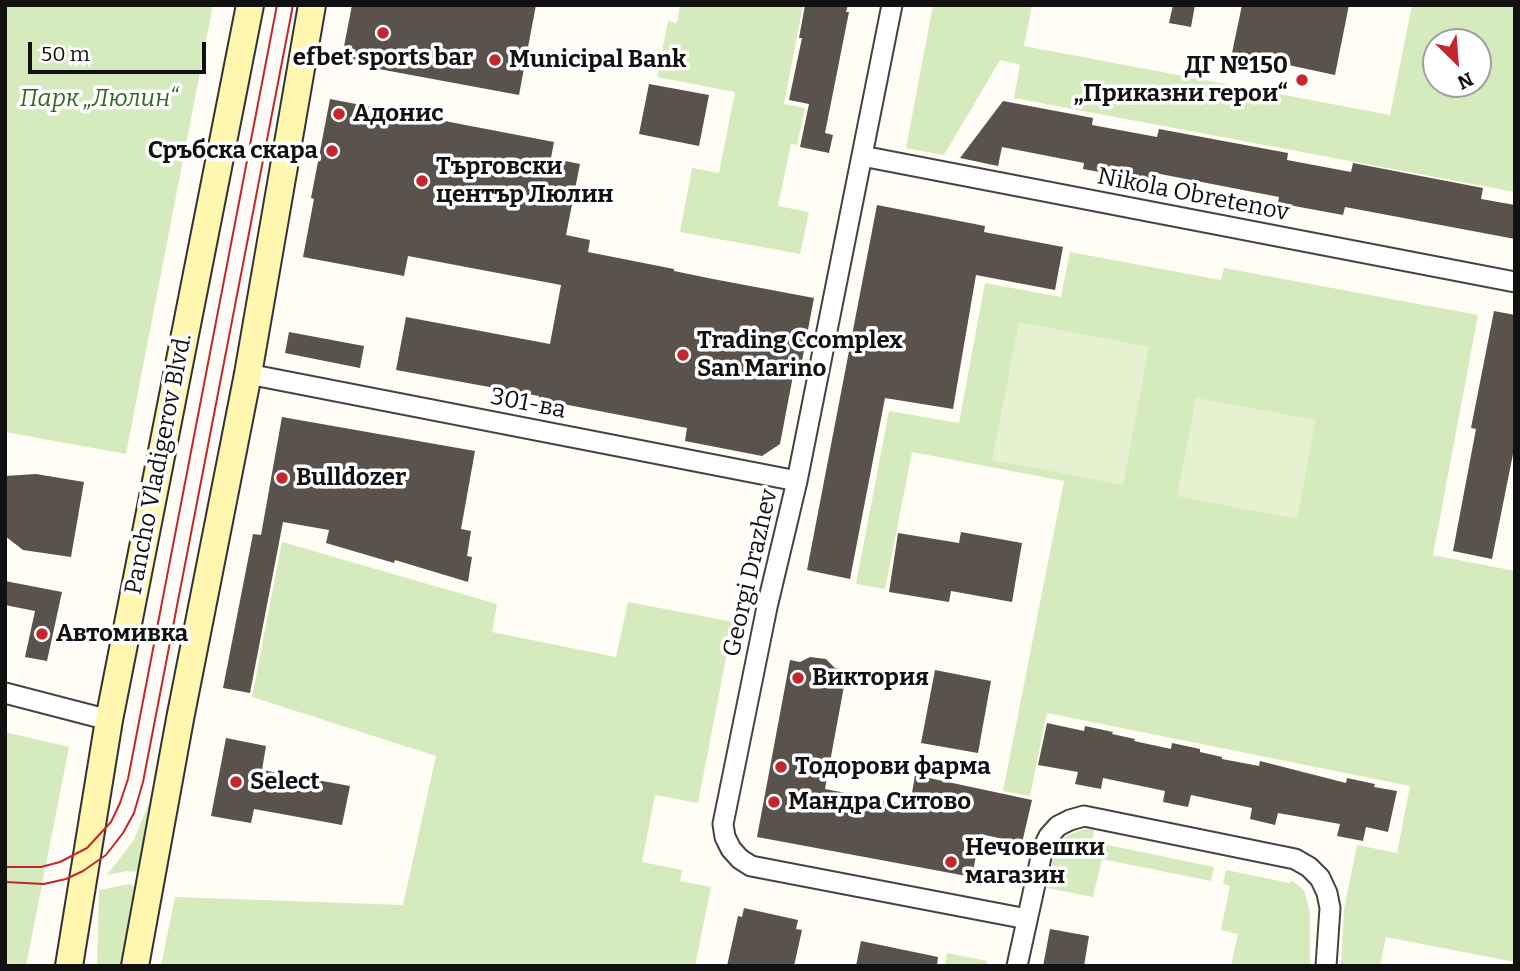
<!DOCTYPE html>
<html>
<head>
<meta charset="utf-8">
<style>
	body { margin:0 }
	#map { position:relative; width:1520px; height:971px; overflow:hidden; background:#fffdf5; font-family:Bitter,serif }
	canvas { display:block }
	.frame { position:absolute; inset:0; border:7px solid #111; pointer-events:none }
	.north { position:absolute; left:1422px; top:28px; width:70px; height:70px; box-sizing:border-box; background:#fff; border:2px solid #a0a0a0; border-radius:50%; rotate:155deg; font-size:19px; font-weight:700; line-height:28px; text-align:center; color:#111 }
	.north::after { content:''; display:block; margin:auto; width:24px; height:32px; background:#c4262e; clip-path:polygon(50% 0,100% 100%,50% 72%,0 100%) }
	.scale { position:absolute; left:28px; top:42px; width:178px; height:32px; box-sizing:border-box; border:4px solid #111; border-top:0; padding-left:9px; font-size:21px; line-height:24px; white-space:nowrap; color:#111; -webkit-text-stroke:5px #fff; paint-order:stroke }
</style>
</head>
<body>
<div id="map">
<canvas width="1520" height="971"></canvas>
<div class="frame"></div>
<div class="north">N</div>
<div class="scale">50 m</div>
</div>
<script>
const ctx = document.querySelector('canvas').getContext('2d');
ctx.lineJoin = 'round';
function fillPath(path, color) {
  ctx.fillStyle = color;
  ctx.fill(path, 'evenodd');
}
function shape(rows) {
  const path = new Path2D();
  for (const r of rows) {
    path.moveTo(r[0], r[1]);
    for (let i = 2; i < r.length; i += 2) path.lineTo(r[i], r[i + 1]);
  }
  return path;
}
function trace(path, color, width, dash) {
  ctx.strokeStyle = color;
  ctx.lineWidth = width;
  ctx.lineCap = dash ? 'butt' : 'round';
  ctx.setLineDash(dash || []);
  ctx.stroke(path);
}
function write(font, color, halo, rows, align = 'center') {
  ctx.font = font + ' Bitter,serif';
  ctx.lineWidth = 7;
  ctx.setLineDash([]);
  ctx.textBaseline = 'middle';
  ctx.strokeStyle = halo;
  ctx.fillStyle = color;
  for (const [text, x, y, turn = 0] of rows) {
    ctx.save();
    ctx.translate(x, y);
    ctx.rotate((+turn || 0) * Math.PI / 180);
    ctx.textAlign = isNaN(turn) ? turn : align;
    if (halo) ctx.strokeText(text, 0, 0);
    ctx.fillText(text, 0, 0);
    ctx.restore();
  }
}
fillPath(shape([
	[5,5,213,5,126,454,5,432],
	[680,5,803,5,784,104,805,108,797,145,791,144,778,206,809,212,800,254,680,232,692,168,719,173,735,92,657,77,668,21,677,23],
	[933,5,1032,5,1024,46,1390,115,1412,5,1515,5,1515,192,1014,98,1020,65,1000,60,944,155,906,148],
	[1478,42,1478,84,1436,84,1436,42],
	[1070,252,1221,280,1224,268,1478,315,1433,555,1515,571,1515,962,1386,937,1380,966,1341,966,1344,909,1357,845,1397,853,1410,786,1047,713,1030,796,1003,791,1064,481,912,452,885,589,856,584,889,411,959,423,985,283,1061,297],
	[282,542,497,604,492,632,616,657,628,602,733,622,698,803,655,795,642,862,682,870,680,881,711,887,695,966,161,966,175,897,403,905,436,756,252,697],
	[5,732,69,747,26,966,5,966],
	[151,798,155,800,141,872,126,871,107,875,134,840],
	[1084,829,1094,830,1093,842,1214,867,1211,881,1102,859,1093,897,1047,888,1054,854,1060,843,1066,836],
	[1226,870,1290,883,1291,880,1304,890,1310,912,1310,966,1231,966,1238,934,1221,930,1230,886,1223,884],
	[129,884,136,887,120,966,97,966,99,890],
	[947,953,987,961,986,966,945,966]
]), '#d5ebbd');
fillPath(shape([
	[1019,322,1149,347,1123,485,992,460],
	[1196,398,1316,420,1297,519,1177,496]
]), '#e6f2cf');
fillPath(shape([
	[352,5,536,5,519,95,341,62],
	[805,5,848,5,846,12,849,12,825,133,833,135,829,153,800,147,809,104,789,100,802,38,799,38],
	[1173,5,1195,5,1191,27,1169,23],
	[1242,5,1349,5,1335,75,1232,53],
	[649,84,709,95,699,146,639,134],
	[330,99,554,142,551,158,580,164,566,235,590,240,588,252,674,269,674,271,713,279,814,298,802,361,796,360,780,444,762,456,685,441,687,428,563,404,562,411,537,406,539,396,396,370,406,317,550,344,561,285,408,256,404,276,303,257,314,199,311,198],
	[1003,101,1093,118,1092,125,1157,137,1159,129,1288,153,1287,160,1351,172,1353,163,1483,188,1481,199,1515,205,1515,239,1345,207,1343,215,1278,203,1279,197,1150,172,1149,181,1083,169,1084,163,1002,147,998,166,960,158],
	[877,205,985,226,984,232,1063,247,1055,290,976,275,953,409,885,398,850,579,807,570],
	[1494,311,1515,315,1515,444,1492,559,1453,551,1476,429,1471,428],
	[289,332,364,346,360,368,285,353],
	[282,417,475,451,461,529,471,531,467,556,472,557,468,582,395,560,394,563,326,543,329,530,283,522,250,693,223,688,253,534,261,535],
	[36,474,84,482,71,557,23,550,5,536,5,476],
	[961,532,1022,543,1012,602,951,591,949,602,889,592,898,533,959,543],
	[5,581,62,592,47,661,25,657,35,611,5,605],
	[810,657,826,659,835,668,847,670,825,789,910,805,915,775,1032,800,1022,843,980,834,972,877,757,837,790,660,800,662],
	[935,670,991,681,978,753,921,743],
	[1047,723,1084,731,1085,726,1113,732,1112,734,1135,739,1134,741,1171,749,1172,743,1200,749,1200,752,1222,757,1222,759,1259,766,1260,761,1346,783,1347,778,1375,784,1374,787,1397,791,1388,832,1366,827,1363,841,1337,836,1340,824,1278,813,1275,825,1250,819,1252,808,1191,795,1188,807,1163,802,1165,791,1103,778,1101,789,1075,784,1078,772,1038,765],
	[226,738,266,746,262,770,350,786,342,825,254,809,251,823,211,816],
	[744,908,798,920,796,929,802,930,794,966,727,966,738,916,742,917],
	[1050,929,1089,936,1084,966,1043,966],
	[861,941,938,957,937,966,856,966]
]), '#5a524d');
const minor = shape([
	[892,5,797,481,767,607,723,824,725,837,731,849,740,859,751,866,1027,919],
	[862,156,1515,282],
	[248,374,797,481],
	[5,693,109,720],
	[1017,966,1043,848,1049,836,1058,826,1070,820,1084,816,1295,859,1309,867,1320,878,1327,893,1330,908,1326,966]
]);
const secondary = shape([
	[69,966,109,720,250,5],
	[135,966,180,719,248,374,312,5]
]);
trace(minor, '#444', 23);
trace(secondary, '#333', 30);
trace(minor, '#fff', 19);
trace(secondary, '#fff6b0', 26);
trace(shape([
	[5,867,41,867,60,862,87,848,111,822,120,803,128,779,277,5],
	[5,882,44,884,66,879,83,871,106,855,123,833,134,813,143,782,293,5]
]), '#c4262e', 2);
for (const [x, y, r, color] of [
	[383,33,7,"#c4262e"],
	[495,60,7,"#c4262e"],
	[1302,80,7,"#c4262e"],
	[339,114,7,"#c4262e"],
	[332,151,7,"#c4262e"],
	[422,181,7,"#c4262e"],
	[683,355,7,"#c4262e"],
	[282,478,7,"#c4262e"],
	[42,634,7,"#c4262e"],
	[798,678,7,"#c4262e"],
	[781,767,7,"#c4262e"],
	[236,782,7,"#c4262e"],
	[774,802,7,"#c4262e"],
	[951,862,7,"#c4262e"]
]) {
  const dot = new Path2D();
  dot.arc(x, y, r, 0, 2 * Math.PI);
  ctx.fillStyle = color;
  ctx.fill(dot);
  trace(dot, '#fff', 2.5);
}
write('bold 24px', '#111', '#fff', [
	["efbet sports bar",383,58,"center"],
	["Municipal Bank",509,60],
	["ДГ №150",1288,66,"right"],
	["„Приказни герои“",1288,94,"right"],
	["Адонис",353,114],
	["Сръбска скара",318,151,"right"],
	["Търговски",436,167],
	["център Люлин",436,195],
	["Trading Ccomplex",697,341],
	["San Marino",697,369],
	["Bulldozer",296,478],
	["Автомивка",56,634],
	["Виктория",812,678],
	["Тодорови фарма",795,767],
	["Select",250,782],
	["Мандра Ситово",788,802],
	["Нечовешки",965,848],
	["магазин",965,876]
], 'left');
write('italic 24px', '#2f6b1f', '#fff', [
	["Парк „Люлин“",99,99]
]);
write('24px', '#111', '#fff', [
	["Nikola Obretenov",1193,195,11],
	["301-ва",528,404,11],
	["Pancho Vladigerov Blvd.",159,464,-79],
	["Georgi Drazhev",751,573,-77]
]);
</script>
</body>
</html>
